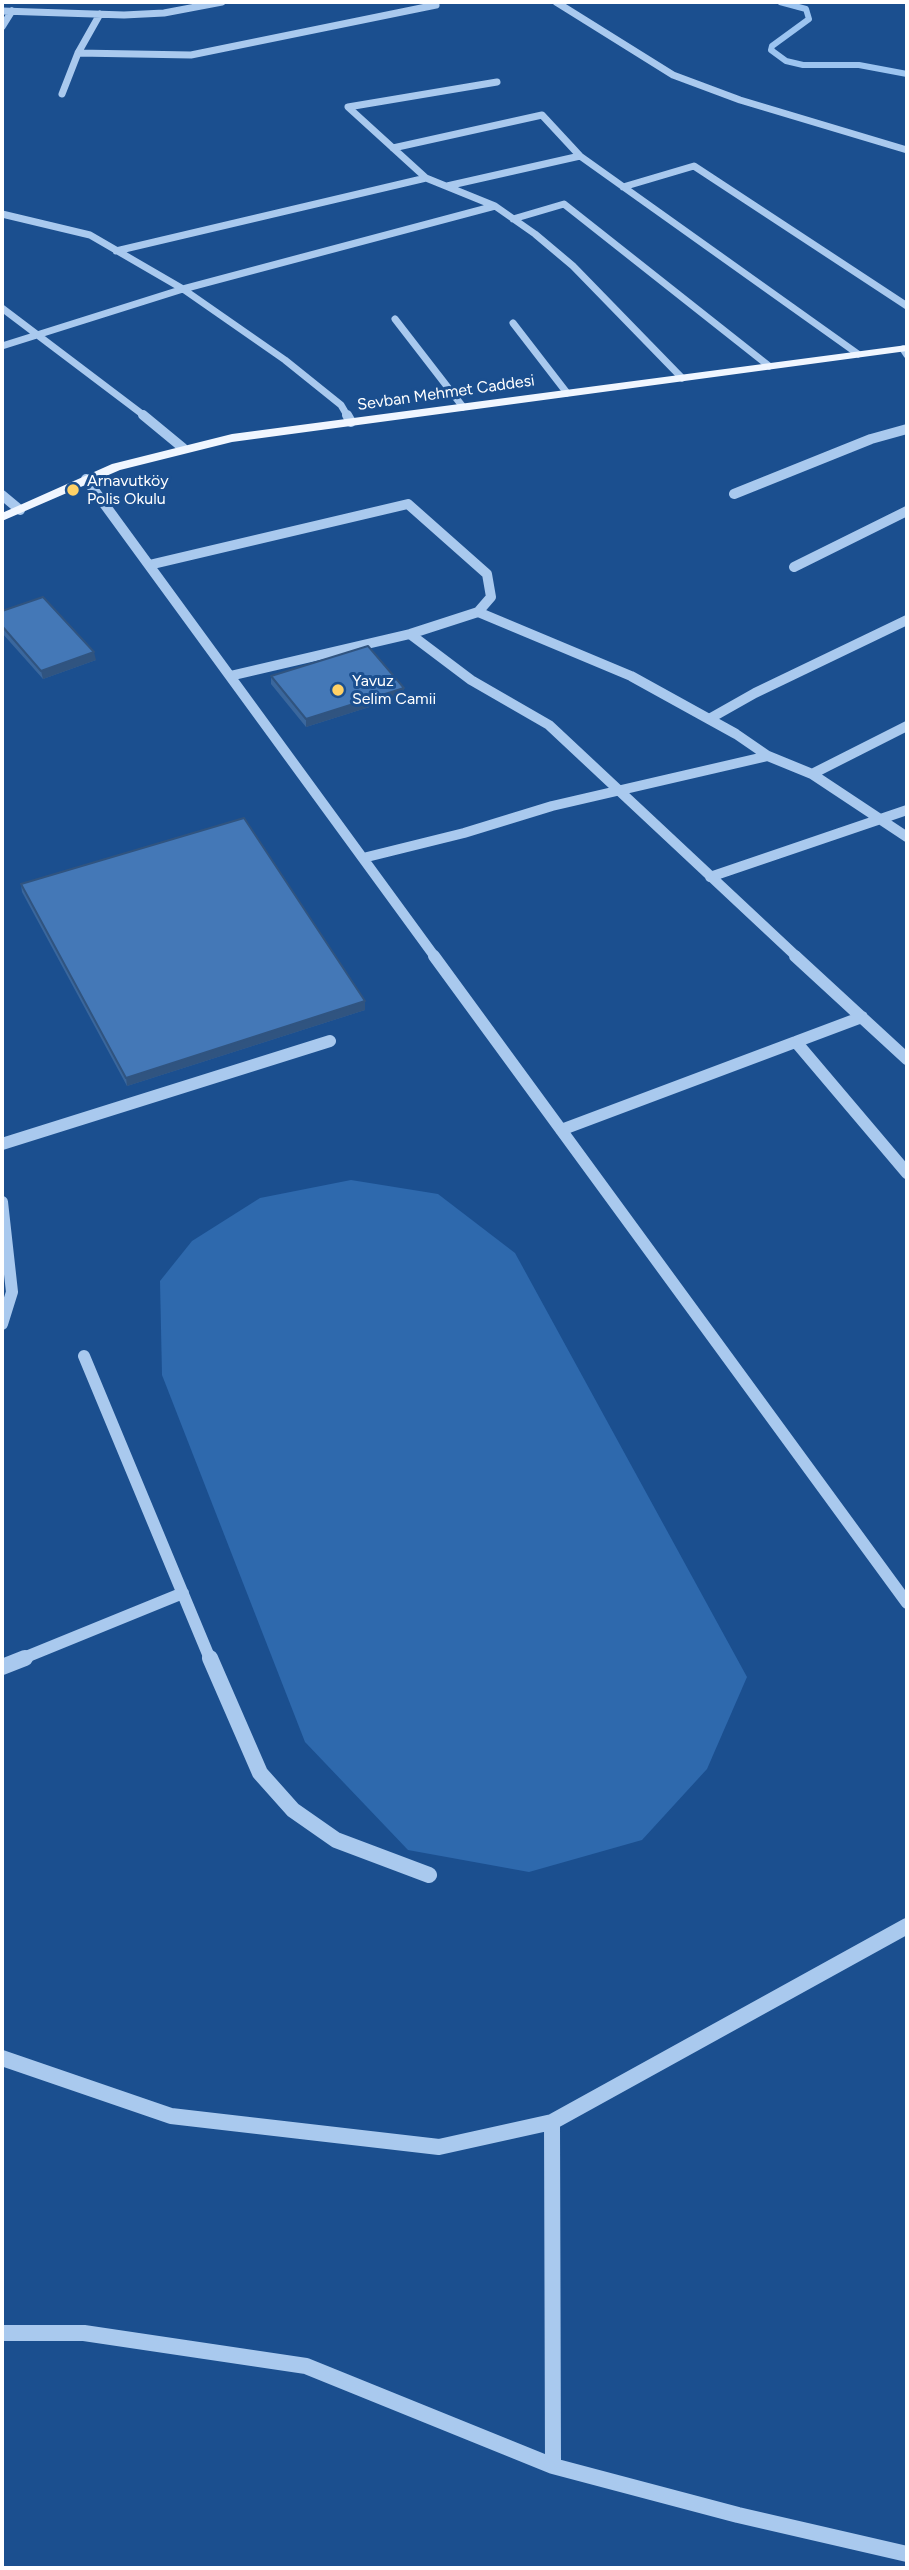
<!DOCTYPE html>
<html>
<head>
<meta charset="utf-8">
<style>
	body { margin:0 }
	#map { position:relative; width:909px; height:2570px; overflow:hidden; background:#1b4f8f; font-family:Figtree,sans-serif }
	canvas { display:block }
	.frame { position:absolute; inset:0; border:4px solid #fff; pointer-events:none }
</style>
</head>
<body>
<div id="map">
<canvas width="909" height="2570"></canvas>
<div class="frame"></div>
</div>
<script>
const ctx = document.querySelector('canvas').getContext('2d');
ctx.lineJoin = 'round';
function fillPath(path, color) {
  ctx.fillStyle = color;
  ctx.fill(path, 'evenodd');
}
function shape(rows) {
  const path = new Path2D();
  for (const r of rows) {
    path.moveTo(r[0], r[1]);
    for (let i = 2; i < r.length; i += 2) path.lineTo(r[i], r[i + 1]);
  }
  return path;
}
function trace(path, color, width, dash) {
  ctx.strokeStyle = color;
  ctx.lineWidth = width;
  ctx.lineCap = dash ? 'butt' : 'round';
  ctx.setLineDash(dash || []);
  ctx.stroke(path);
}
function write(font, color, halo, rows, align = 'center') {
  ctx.font = font + ' Figtree,sans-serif';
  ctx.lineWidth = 6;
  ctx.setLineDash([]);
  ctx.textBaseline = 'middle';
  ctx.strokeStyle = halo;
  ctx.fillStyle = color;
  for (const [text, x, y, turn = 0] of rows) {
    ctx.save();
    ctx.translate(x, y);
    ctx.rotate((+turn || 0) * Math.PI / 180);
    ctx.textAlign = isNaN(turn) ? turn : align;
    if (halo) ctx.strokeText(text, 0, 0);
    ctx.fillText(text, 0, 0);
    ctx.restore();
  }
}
fillPath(shape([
	[351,1180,438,1194,515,1253,747,1677,707,1769,642,1840,529,1872,408,1850,305,1742,162,1375,160,1281,192,1241,260,1198]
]), '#2e69ad');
trace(shape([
	[780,2,806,9,809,19,772,46,771,50,786,61,803,65,859,65,907,74]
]), '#9cc4f0', 6);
trace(shape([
	[556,2,673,75,740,100,907,150],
	[2,11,124,15,164,13,222,2],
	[2,27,12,11],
	[78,53,191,55,436,5,431,2],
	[497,82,348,107,426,178,495,206,535,234,573,266,682,378],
	[62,94,78,53,100,14],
	[393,148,542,115,580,156,858,354],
	[447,186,580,156],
	[623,187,694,166,907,306],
	[2,214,90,235,183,289,285,360,341,405,348,417],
	[513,219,564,204,769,366],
	[116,251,426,178],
	[2,308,146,417],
	[395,319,463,407],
	[513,323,567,393],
	[2,346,183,289,495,206],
	[903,349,907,355]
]), '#a9c9ee', 7);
trace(shape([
	[143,415,183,448],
	[347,415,351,422],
	[86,479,435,957],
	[734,494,871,439,907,429],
	[2,495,20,510],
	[149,565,408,504,487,574,491,597,478,612,410,634,230,676],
	[794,567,907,511],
	[478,612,631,676,736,734,768,756,812,774,907,837],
	[410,634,471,680,549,725,797,957],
	[709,719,755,693,907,620],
	[812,774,907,726],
	[363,858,464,833,552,806,768,756],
	[710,877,907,810]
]), '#a9c9ee', 10);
trace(shape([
	[434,956,907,1603],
	[795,956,907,1059],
	[796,1042,907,1173],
	[561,1130,862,1017],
	[2,1144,330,1041],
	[2,1202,12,1292,2,1324],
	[84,1356,210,1659],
	[21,1659,183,1593]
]), '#a9c9ee', 12);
trace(shape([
	[210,1658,260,1773,293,1810,336,1840,429,1875],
	[2,1667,25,1658],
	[2,2058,171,2116,439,2147,552,2122,907,1926],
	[552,2122,553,2466],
	[2,2333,84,2333,306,2366,553,2466,738,2515,907,2554]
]), '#a9c9ee', 16);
fillPath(shape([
	[907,345,907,351,232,442,120,470,2,521,2,513,112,464,232,434,907,345]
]), '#f0f6ff');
fillPath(shape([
	[2,611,96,660,43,679,2,633],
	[271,676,404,696,306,727,271,684],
	[21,884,365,1001,365,1010,127,1086,22,892]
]), '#3a679d');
fillPath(shape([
	[94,652,96,660,43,679,41,671],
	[404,688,404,696,306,727,306,719],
	[365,1001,365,1010,127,1086,126,1078]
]), '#305480');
const building = shape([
	[43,597,94,652,41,671,2,626,2,611,43,597],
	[368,646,404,688,306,719,271,676,368,646],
	[244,818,365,1001,126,1078,21,884,244,818]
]);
fillPath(building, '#4478b7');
trace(building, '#305480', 2);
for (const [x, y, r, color] of [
	[73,490,7,"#ffd166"],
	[338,690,7,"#ffd166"]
]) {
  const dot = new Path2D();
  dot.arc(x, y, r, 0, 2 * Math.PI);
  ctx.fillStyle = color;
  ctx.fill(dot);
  trace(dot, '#1b4f8f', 2.5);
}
write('16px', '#fff', '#1b4f8f', [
	["Sevban Mehmet Caddesi",446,393,-8]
]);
write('16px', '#fff', '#1b4f8f', [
	["Arnavutköy",87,481],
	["Polis Okulu",87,499],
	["Yavuz",352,681],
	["Selim Camii",352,699]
], 'left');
</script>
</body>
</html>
